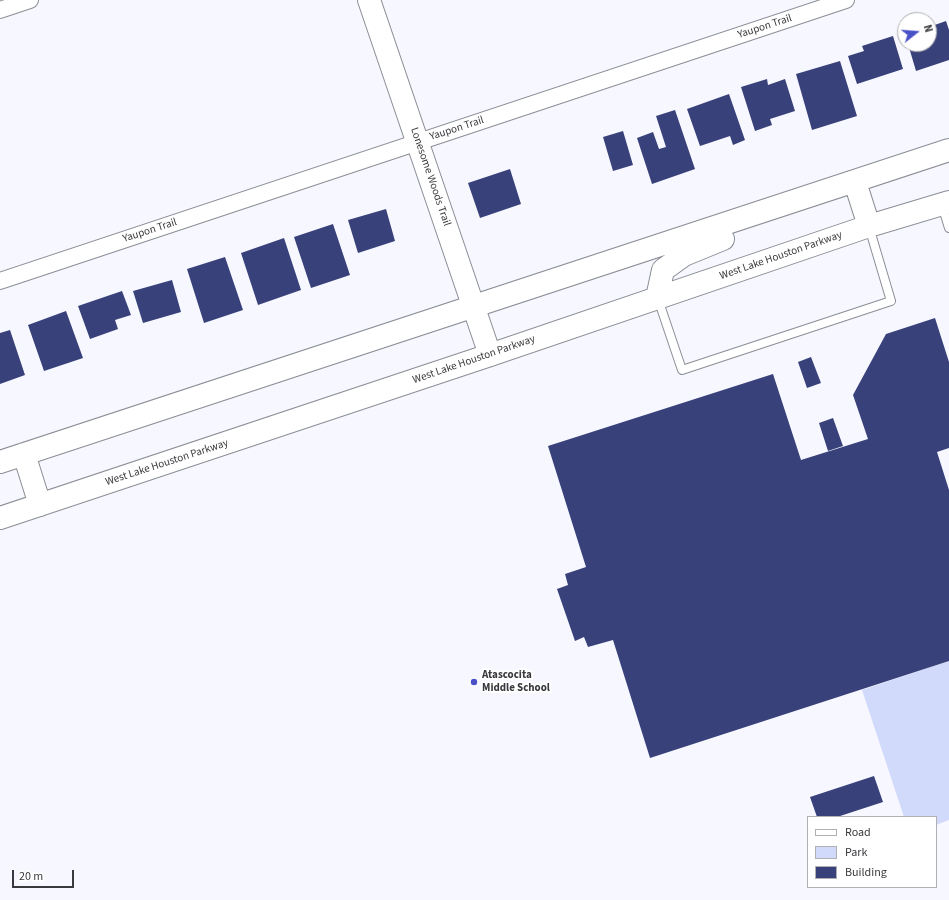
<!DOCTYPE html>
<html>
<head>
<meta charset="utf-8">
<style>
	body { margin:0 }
	#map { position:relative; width:949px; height:900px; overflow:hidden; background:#f6f7ff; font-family:"Source Sans 3",sans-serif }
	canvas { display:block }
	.legend { position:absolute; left:807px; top:816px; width:130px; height:72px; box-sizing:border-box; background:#fff; border:1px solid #b0b0b2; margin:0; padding:5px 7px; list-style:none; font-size:12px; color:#3a3a3e }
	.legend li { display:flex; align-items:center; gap:8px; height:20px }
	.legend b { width:20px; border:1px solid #b0b0b2 }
	.north { position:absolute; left:897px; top:12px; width:40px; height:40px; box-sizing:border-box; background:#fff; border:1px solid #b0b0b2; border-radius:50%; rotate:73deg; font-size:11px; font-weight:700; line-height:16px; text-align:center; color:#3a3a3e }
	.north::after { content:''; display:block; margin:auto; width:14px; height:18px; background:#4a51c7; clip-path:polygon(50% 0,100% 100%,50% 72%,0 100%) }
	.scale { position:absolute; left:12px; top:870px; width:62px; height:18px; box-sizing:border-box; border:2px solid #3a3a3e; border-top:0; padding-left:5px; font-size:12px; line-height:14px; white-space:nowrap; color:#3a3a3e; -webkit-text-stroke:3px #fff; paint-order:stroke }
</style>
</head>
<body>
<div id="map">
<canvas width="949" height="900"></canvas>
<ul class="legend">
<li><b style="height:5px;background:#fff"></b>Road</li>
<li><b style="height:11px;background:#d2dafc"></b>Park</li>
<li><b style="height:11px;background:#39417a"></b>Building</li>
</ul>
<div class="north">N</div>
<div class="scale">20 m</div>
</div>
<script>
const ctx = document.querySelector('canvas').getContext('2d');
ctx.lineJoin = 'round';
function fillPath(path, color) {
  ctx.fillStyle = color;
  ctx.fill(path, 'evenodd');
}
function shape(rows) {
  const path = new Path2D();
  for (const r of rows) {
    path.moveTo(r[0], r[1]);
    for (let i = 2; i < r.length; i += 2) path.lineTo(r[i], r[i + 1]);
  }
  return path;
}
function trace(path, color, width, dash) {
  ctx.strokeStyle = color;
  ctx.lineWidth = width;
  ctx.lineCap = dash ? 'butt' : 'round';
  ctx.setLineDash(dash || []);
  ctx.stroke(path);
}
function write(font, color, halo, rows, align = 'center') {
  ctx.font = font + ' "Source Sans 3",sans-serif';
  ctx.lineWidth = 4;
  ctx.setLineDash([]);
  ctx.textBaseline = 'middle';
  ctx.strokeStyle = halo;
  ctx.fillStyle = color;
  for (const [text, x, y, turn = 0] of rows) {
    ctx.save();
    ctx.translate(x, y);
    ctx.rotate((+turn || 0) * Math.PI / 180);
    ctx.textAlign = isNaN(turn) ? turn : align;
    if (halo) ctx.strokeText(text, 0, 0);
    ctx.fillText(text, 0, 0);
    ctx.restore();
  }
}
fillPath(shape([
	[949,661,949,820,936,825,936,817,904,817,862,690]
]), '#d2dafc');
fillPath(shape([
	[946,21,949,30,949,60,916,71,908,44,929,44,929,27],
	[893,36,903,69,857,84,848,56,864,51,862,46],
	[840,61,857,116,812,130,796,74],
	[767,79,768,85,785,79,795,111,770,119,772,125,755,131,741,87],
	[729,94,745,140,733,145,730,136,700,146,687,109],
	[675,110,695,169,652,184,637,138,653,132,659,149,666,147,656,116],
	[623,131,633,165,613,171,603,137],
	[510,169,521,204,480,218,468,183],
	[386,209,395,241,358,253,348,220],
	[333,224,350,275,311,288,294,237],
	[284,238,301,290,258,305,241,253],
	[225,257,243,310,204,323,187,269],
	[172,280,181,312,143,323,133,291],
	[122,291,131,315,115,320,118,329,90,339,78,306],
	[66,311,83,358,44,371,28,325],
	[935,318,949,362,949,448,937,452,949,490,949,661,650,758,613,640,588,647,584,637,575,641,557,589,568,585,565,574,586,567,548,446,773,374,801,460,868,439,853,395,886,334],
	[10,330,25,375,0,384,0,333],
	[811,357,821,383,807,388,798,362],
	[833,418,843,446,828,451,819,423],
	[874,776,883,802,837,817,817,817,810,797]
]), '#39417a');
const lane = shape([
	[942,205,949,228],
	[658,299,682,370,891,301,869,227]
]);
const street = shape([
	[0,10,30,0],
	[0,281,846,0]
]);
const secondary = shape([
	[369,0,490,355]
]);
const primary = shape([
	[855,182,869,226],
	[657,298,663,270,684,255,723,239],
	[24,454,40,505],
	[0,462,949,150],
	[0,518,490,355,869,226,949,202]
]);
trace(lane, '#8c8e96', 10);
trace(street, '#8c8e96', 18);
trace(secondary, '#8c8e96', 24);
trace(primary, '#8c8e96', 24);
trace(lane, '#fff', 8);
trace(street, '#fff', 16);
trace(secondary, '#fff', 22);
trace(primary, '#fff', 22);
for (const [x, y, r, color] of [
	[474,682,4,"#4a51c7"]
]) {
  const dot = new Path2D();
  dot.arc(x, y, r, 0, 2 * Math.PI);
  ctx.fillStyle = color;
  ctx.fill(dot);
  trace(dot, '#fff', 1.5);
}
write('11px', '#3a3a3e', '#fff', [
	["Yaupon Trail",765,27,-18],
	["Yaupon Trail",457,129,-18],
	["Lonesome Woods Trail",430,177,71],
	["Yaupon Trail",150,231,-18],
	["West Lake Houston Parkway",781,256,-19],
	["West Lake Houston Parkway",474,360,-19],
	["West Lake Houston Parkway",167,463,-18]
]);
write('bold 11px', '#3a3a3e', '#fff', [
	["Atascocita",482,676],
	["Middle School",482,689]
], 'left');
</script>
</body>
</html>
